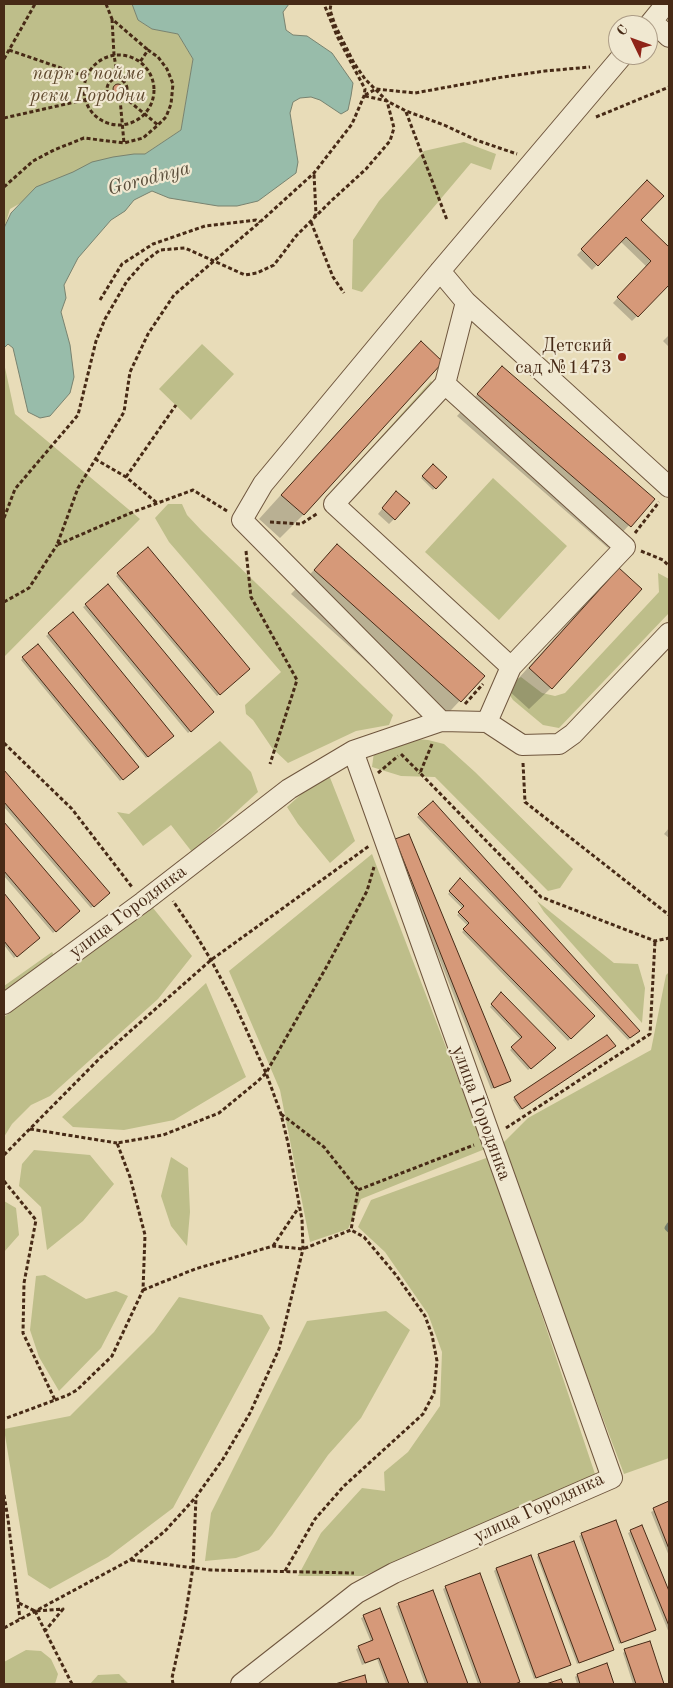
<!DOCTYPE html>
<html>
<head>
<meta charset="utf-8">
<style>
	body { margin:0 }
	#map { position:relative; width:673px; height:1688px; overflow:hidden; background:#e8dcb8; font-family:"Old Standard TT",serif }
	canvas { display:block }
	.frame { position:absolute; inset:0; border:5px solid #472a16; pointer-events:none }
	.north { position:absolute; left:608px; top:15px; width:50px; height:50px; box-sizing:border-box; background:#f0e8d1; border:1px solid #ac9c86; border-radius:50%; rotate:312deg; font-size:14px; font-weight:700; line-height:20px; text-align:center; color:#472a16 }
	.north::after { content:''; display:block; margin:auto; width:18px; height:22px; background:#8f2418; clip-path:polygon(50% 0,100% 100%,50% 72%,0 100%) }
</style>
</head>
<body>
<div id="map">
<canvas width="673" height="1688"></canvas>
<div class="frame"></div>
<div class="north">С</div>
</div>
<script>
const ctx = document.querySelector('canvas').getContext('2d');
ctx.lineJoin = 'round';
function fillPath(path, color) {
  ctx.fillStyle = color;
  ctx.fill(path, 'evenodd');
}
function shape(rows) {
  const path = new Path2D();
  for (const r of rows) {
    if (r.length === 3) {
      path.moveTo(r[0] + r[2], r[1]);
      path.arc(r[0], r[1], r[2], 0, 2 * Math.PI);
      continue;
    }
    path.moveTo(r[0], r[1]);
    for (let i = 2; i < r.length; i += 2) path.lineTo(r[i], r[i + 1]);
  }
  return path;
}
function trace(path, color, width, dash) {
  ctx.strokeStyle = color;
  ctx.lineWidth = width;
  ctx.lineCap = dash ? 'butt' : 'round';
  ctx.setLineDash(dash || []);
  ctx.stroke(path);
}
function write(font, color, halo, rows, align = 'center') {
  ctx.font = font + ' "Old Standard TT",serif';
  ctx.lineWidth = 4.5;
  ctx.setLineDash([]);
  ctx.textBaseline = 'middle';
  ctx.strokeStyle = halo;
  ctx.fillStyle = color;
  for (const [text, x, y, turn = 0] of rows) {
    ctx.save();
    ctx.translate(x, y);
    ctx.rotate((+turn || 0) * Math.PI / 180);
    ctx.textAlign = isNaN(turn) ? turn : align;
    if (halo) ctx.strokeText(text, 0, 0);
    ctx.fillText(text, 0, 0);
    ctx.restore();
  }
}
fillPath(shape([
	[4,4,132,4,138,20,152,29,178,34,193,59,181,130,145,154,83,168,10,209,4,229],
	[464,142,496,154,491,170,471,163,362,292,352,289,353,240,379,201,424,151],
	[202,344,234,374,191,420,159,389],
	[4,363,15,414,140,519,4,657],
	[431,381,436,388,330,499,326,498],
	[493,478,567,546,499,620,425,552],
	[168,504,182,504,187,515,202,531,393,715,389,725,356,731,288,763,272,748,253,720,246,714,245,705,281,672,169,542,155,518],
	[658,573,669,579,669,613,559,728,543,725,513,700,507,691,511,682,521,677,542,693,555,696,565,693,659,592],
	[405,738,428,740,444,744,475,772,573,869,560,888,548,891,435,777,401,776,372,767,374,752],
	[220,741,251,772,258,792,192,852,171,825,143,846,117,812,129,814],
	[329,775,355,841,330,863,298,824,287,807,308,788],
	[372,854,485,1149,361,1199,348,1229,310,1242,280,1090,229,971],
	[537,901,614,963,638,964,645,988,642,1023,544,912],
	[153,908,192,956,158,999,50,1096,31,1105,12,1124,4,1137,4,1017],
	[52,952,55,957,4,997,4,986],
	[669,972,669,1458,624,1474,500,1146,528,1118,651,1050,666,975],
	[206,983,246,1077,174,1120,124,1130,73,1127,62,1117],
	[34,1150,90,1155,114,1184,83,1221,47,1250,41,1207,19,1186,22,1164],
	[171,1157,188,1168,190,1212,187,1246,171,1226,161,1196],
	[489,1157,597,1480,363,1576,298,1576,321,1533,362,1488,385,1491,384,1472,408,1452,440,1406,442,1352,428,1314,385,1252,358,1227,371,1200],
	[4,1201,16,1208,19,1235,4,1252],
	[45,1275,86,1299,116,1291,128,1296,101,1348,59,1391,39,1357,30,1330,36,1276],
	[179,1297,262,1315,270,1328,173,1508,108,1557,50,1589,28,1575,4,1429,70,1416,154,1332],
	[386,1311,410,1330,361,1418,328,1455,272,1535,259,1550,236,1558,205,1561,211,1513,307,1321],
	[26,1650,41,1651,51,1659,58,1674,55,1684,4,1684,4,1662],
	[119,1674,129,1684,90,1684,98,1675]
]), '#bebe8a');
const water = shape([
	[132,4,289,4,283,12,286,30,293,35,307,36,332,53,353,83,351,96,348,110,341,114,320,100,311,97,300,98,293,102,290,113,298,162,296,173,258,201,237,206,218,206,169,198,152,191,134,200,125,211,111,220,78,258,64,285,66,298,61,312,70,345,74,377,70,393,50,416,40,418,28,412,13,348,8,344,4,348,4,228,11,213,36,187,73,172,92,162,113,157,134,154,145,154,181,130,193,59,178,34,152,29,138,20,132,4]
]);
fillPath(water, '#98bcaa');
trace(water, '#78826f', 1);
fillPath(shape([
	[117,85,121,87,120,92,115,96,111,93,111,91],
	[647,182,640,220,669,248,669,284,632,321,613,303,647,267,620,241,592,270,577,255],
	[669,335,669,347,663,341],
	[421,343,441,362,303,515,280,538,259,519,398,366],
	[502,368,653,499,608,548,457,416],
	[433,466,445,477,433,490,421,478],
	[391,498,394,519,389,524,378,514],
	[337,546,483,676,437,725,291,594],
	[147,549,248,669,217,696,116,576],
	[619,570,551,688,529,709,508,690,597,591],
	[86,605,210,714,188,733,83,607],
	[73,614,170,738,146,758,46,636],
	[23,658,137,767,120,781,21,660],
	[4,772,108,893,91,908,4,807],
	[433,803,636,1033,628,1040,417,817],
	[4,824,78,911,53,933,4,876],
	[669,828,669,838,664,834],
	[396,840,509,1081,507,1083,491,1089,393,842],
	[460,880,593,1016,568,1041,462,932,468,926,457,915,463,909,448,894],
	[4,895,38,938,14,958,4,945],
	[501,994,553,1050,528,1070,510,1050,521,1040,490,1007],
	[606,1036,612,1048,520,1110,513,1100,515,1098],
	[669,1503,669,1556,651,1512],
	[641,1526,669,1594,669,1633,628,1533],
	[582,1534,655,1629,653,1631,619,1644,579,1536],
	[539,1555,613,1650,610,1652,577,1664,537,1557],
	[496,1569,570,1664,568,1666,534,1679,494,1571],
	[446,1587,519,1682,517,1684,478,1684,443,1589],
	[432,1592,466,1684,425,1684,396,1606],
	[379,1610,407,1684,386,1684,377,1659,362,1665,356,1649,371,1642,361,1618],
	[649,1643,663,1684,633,1684,623,1653,625,1651],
	[607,1665,613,1684,577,1684,575,1677,577,1675]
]), '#0003');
trace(shape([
	[669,1225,667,1228,669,1230]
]), '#78826f', 5);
const building = shape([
	[118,89,5],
	[647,180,664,196,641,220,669,247,669,285,638,317,617,297,651,261,626,237,598,266,581,249,647,180],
	[421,341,443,362,304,515,281,495,421,341],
	[502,366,655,499,631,527,477,394,502,366],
	[433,464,447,477,436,489,422,476,433,464],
	[396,491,410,503,395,520,382,508,396,491],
	[337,544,485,676,461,702,314,570,337,544],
	[148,547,250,669,220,695,117,573,148,547],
	[619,568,642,589,552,689,529,668,619,568],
	[108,584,214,712,191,732,85,604,108,584],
	[73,612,174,736,148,757,48,633,73,612],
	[38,644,139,767,123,780,22,657,38,644],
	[4,770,110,893,94,907,4,802,4,770],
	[433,801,640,1031,630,1038,418,814,433,801],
	[4,822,80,911,56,932,4,871,4,822],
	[409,834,511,1081,494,1088,395,839,409,834],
	[460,878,595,1016,571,1039,463,929,469,923,458,912,464,906,449,891,460,878],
	[4,893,40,938,17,957,4,941,4,893],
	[501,992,556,1048,531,1069,511,1047,522,1037,491,1004,501,992],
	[607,1035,616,1046,522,1109,514,1097,607,1035],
	[669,1501,669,1549,653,1508,669,1501],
	[616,1520,656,1630,621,1643,581,1533,616,1520],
	[642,1525,669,1591,669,1626,630,1530,642,1525],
	[574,1541,614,1650,579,1663,538,1554,574,1541],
	[531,1555,571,1665,536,1678,496,1568,531,1555],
	[480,1573,520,1682,515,1684,481,1684,445,1586,480,1573],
	[433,1590,468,1684,428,1684,398,1603,433,1590],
	[380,1608,409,1684,389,1684,379,1658,365,1663,358,1646,373,1640,363,1615,380,1608],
	[650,1641,664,1684,636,1684,624,1649,650,1641],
	[607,1663,614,1684,580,1684,577,1674,607,1663],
	[365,1675,367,1684,335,1684,365,1675],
	[561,1679,563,1684,546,1684,561,1679]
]);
fillPath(building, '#d69979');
trace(building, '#472a16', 1);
const minor = shape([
	[652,21,669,37],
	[648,26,666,4],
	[440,271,466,302,669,487],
	[466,302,445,384,625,547,511,667,487,722],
	[445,384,334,504,511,667],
	[441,721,487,722,522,745,559,744,573,734,669,633],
	[353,751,441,721,242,520,263,484,440,271,623,55],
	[4,1004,143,902,289,789,353,751,612,1478,394,1573,357,1593,241,1684]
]);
trace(minor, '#6f563e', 22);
trace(shape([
	[106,4,112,19,148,50],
	[112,19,114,55,118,80],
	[9,50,87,77],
	[119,90,35],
	[4,59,35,4],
	[117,89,10],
	[365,95,376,89,415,93,503,77,545,71,590,67],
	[365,96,387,101,406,111,444,125,476,140,517,154],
	[124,97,158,125],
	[120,99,124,143],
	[406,112,447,220],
	[596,117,669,87],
	[4,118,84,100],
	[4,187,33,161,54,150,84,138,124,143,143,138,158,125,166,117,171,104,173,84,167,69,158,57,148,50,140,62],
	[314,217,316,214,314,174],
	[311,222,333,277,344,293],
	[100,300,122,264,153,244,205,226,256,220,260,222],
	[95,459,126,477,157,503],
	[126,477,176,405],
	[227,511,193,490,133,512,57,545,78,488,124,412,130,372,148,334,174,295,260,222,314,173,352,124,364,96,365,89,337,36,324,4],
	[4,518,15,489,78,415,96,341,105,319,127,281,144,262,160,250,185,248,245,275,257,273,274,265,296,236,330,202,366,169,390,141,394,128,387,101,365,79,354,63,335,25,330,10,331,4],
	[270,522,301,524,318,513],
	[635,533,659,502],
	[246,551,251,597,297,680,270,764],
	[641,551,663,560,669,566],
	[4,602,29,588,57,545],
	[465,704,483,684],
	[4,743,72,809,132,887],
	[432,744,420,773,541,897,655,941,669,938],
	[401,754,420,773],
	[523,763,525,802,669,915],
	[378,773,398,756],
	[281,1114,324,1147,358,1190],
	[506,1128,650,1034,655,941],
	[30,1129,117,1143],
	[4,1155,101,1057,211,960,369,846],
	[4,1181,36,1220,24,1283,23,1333,55,1400,4,1419],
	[273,1246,299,1207],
	[143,1290,195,1269,273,1246,303,1249,351,1230,358,1190,474,1145],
	[55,1400,68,1395,77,1390,112,1356,143,1290,145,1235,130,1177,117,1143,163,1135,219,1113,258,1081,266,1073,327,966,367,891,374,867],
	[4,1495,8,1519,20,1619],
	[131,1560,211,1570,354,1573],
	[285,1571,315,1519,344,1486,423,1414,434,1393,437,1361,432,1335,425,1316,396,1275,364,1237,351,1230],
	[19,1603,35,1611,63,1609,45,1631],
	[35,1611,72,1684],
	[4,1628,130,1560,165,1531,196,1497,223,1459,250,1413,279,1349,303,1249,302,1220,288,1143,281,1114,266,1073,236,1007,211,960,196,935,173,901],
	[173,1684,172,1678,185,1618,193,1567,196,1498]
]), '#472a16', 3, [4, 2.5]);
trace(minor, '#f0e8d1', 20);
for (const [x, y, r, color] of [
	[622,357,5,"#8f2418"]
]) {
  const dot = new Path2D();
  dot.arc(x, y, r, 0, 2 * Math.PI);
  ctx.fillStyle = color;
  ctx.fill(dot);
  trace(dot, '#f0e8d1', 2);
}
write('italic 19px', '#5f482d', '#f0e8d1', [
	["парк в пойме",88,74],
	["реки Городни",88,96]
]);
write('19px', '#472a16', '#f0e8d1', [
	["Детский",612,346],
	["сад №1473",612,368]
], 'right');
write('19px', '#472a16', '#f0e8d1', [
	["улица Городянка",128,912,-37],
	["улица Городянка",481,1113,70],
	["улица Городянка",539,1508,-25]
]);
write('italic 20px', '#5b4e3b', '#f0e8d1', [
	["Gorodnya",149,179,-15]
]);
</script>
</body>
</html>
